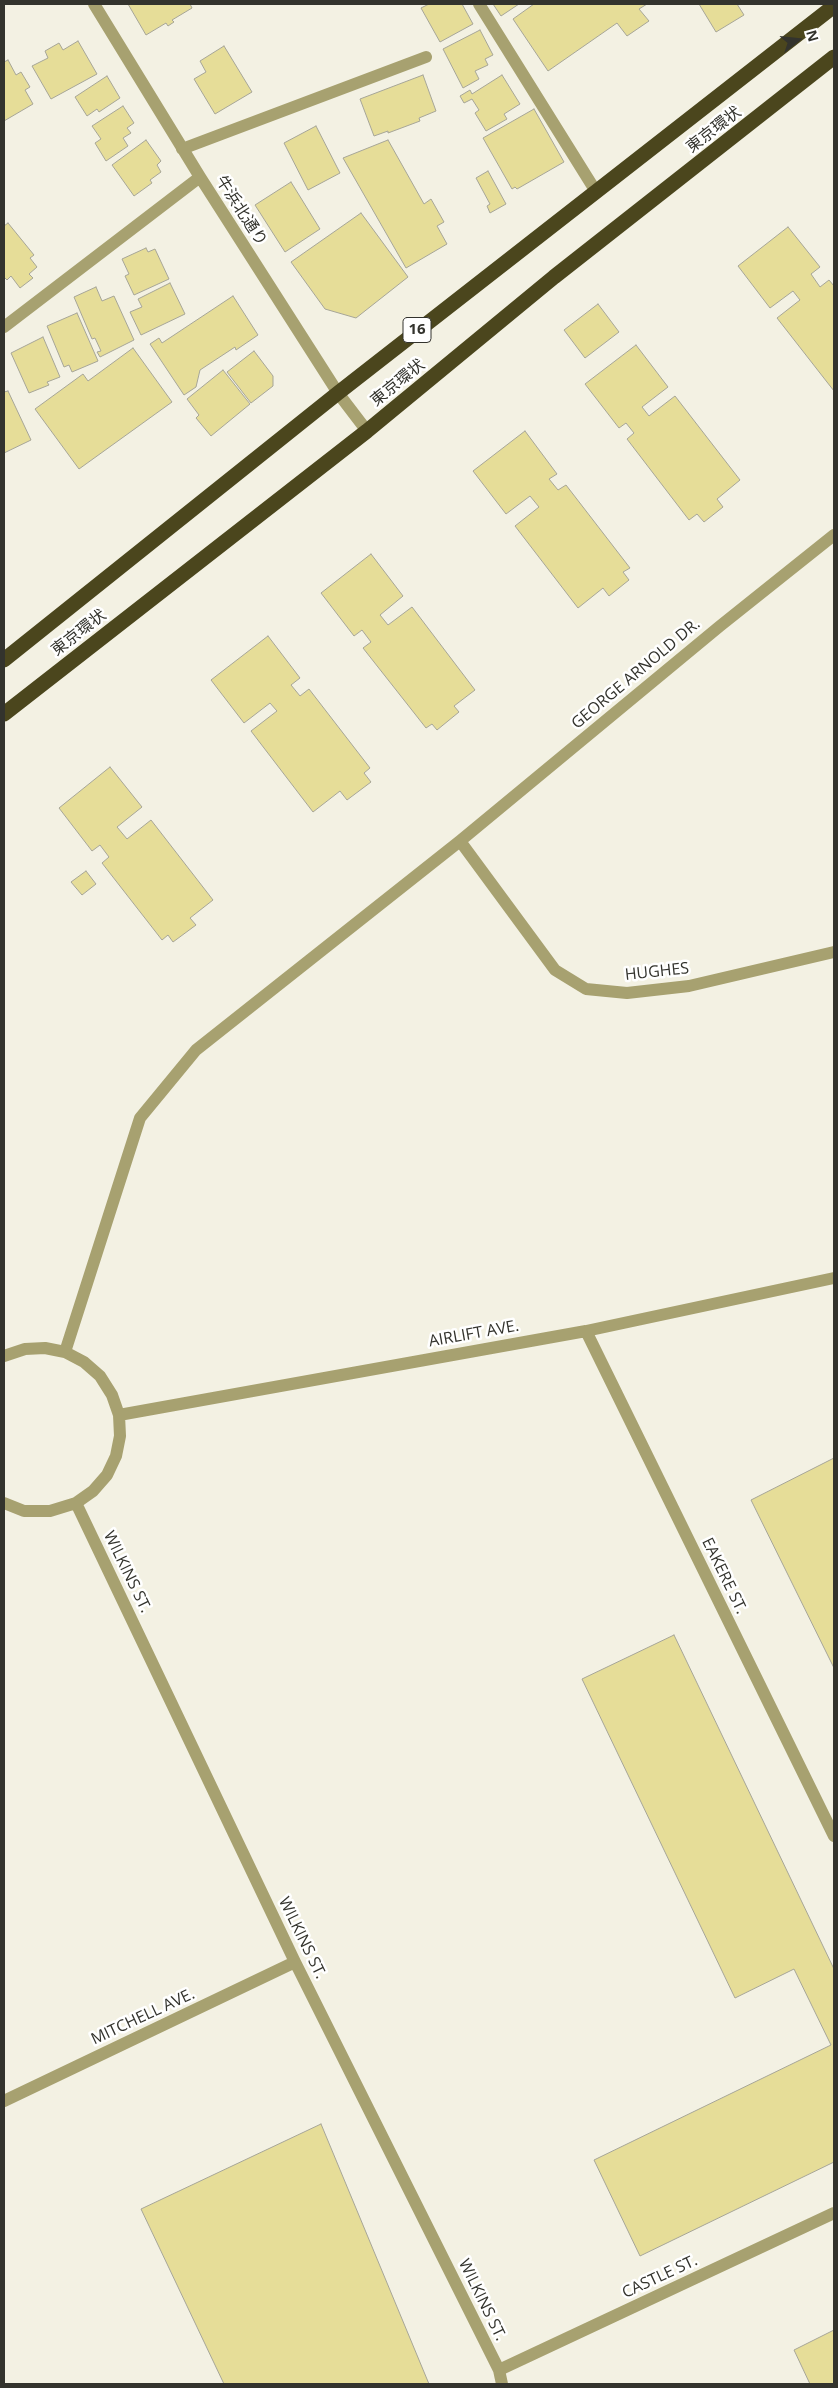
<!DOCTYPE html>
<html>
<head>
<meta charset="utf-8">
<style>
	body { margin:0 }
	#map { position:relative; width:838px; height:2388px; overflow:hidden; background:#f3f1e3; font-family:"Open Sans",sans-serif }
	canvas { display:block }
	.frame { position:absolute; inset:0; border:5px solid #33332d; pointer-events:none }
	.north { position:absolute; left:773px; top:15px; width:50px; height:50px; -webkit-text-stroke:4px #fff; paint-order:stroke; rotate:74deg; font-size:14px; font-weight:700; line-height:20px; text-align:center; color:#33332d }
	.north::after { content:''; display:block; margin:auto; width:18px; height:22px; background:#33332d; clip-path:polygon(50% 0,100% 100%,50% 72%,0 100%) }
</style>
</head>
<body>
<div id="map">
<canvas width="838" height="2388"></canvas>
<div class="frame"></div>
<div class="north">N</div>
</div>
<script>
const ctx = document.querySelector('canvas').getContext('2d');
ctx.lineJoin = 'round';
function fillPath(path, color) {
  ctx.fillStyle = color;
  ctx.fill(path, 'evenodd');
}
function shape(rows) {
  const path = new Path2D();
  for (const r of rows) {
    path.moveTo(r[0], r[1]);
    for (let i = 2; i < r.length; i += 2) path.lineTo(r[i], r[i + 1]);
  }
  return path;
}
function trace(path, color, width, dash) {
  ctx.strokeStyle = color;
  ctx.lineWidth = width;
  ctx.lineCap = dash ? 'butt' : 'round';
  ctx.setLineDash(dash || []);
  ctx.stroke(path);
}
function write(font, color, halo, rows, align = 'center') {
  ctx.font = font + ' "Open Sans","Noto Sans JP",sans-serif';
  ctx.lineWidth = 5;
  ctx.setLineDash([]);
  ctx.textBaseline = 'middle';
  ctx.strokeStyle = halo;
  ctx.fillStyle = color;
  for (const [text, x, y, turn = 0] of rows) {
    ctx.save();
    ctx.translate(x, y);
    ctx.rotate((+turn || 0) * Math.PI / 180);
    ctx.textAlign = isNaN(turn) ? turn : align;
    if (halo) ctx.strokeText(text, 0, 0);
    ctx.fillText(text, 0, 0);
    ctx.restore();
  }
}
const building = shape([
	[128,4,190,4,192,8,172,20,174,22,168,26,166,23,146,35,128,4],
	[429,4,462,4,473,24,440,42,421,8,429,4],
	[493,4,519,4,501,16,493,4],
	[534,4,647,4,639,9,649,21,627,36,617,23,548,71,513,19,534,4],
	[699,4,737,4,744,15,716,32,699,4],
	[480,30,493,55,485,59,488,65,475,71,479,79,463,88,443,49,480,30],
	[78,41,97,74,51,99,32,66,48,58,45,51,59,43,63,50,78,41],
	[224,46,252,92,215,114,194,79,206,72,200,61,224,46],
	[8,60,16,75,21,72,30,87,25,90,33,104,4,121,4,62,8,60],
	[423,75,436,111,419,118,420,121,388,133,388,131,374,136,360,99,423,75],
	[502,75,520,104,504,114,507,119,486,131,475,113,479,110,472,99,464,103,460,96,470,90,472,94,502,75],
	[107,76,120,98,99,112,97,109,87,116,75,97,107,76],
	[123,106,134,123,127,128,131,133,123,138,128,146,106,161,95,143,101,139,92,126,123,106],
	[534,109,564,162,517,189,515,187,512,189,483,138,534,109],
	[316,126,340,173,308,190,284,143,316,126],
	[146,140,161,161,157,165,161,172,150,180,152,183,134,196,112,165,146,140],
	[388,140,424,204,431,199,444,222,437,226,447,244,406,268,343,158,388,140],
	[488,171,506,204,490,213,487,206,490,204,476,178,488,171],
	[291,182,320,229,285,252,255,205,291,182],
	[361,213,408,277,356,318,325,309,291,262,361,213],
	[8,223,34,255,30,258,37,267,29,274,33,278,20,288,11,276,7,280,4,277,4,226,8,223],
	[788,227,820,267,811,274,820,287,829,280,834,286,834,391,777,318,800,300,793,291,770,308,738,266,788,227],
	[146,248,148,252,155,249,169,279,134,295,125,276,129,274,122,259,146,248],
	[170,283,185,314,141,335,130,312,142,307,138,299,170,283],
	[96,287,102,301,114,296,134,340,100,357,97,352,101,351,95,338,92,339,74,297,96,287],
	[233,296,258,335,236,350,235,347,200,370,196,387,184,395,150,344,159,338,162,343,233,296],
	[598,304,619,332,585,358,564,330,598,304],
	[77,313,98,361,72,372,69,365,64,367,47,326,77,313],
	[43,337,60,377,47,382,49,385,29,393,11,353,43,337],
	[636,345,668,387,642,407,649,416,675,396,740,480,717,499,723,507,704,522,697,514,689,520,627,439,634,433,626,423,619,428,585,384,636,345],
	[133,348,172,402,79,469,35,409,83,374,88,381,133,348],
	[254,351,273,376,273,386,251,403,227,372,254,351],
	[223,370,250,404,211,436,196,418,199,415,187,399,223,370],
	[8,391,31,440,4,453,4,392,8,391],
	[525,431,557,474,549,479,558,490,566,485,630,568,623,572,629,580,609,596,603,588,578,608,515,526,539,507,530,496,506,514,473,471,525,431],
	[371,554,403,596,380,615,388,625,412,607,475,690,454,706,459,712,437,730,432,724,426,728,363,648,371,642,362,630,354,636,321,593,371,554],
	[268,636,300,678,291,685,300,696,309,689,370,768,364,773,371,782,347,800,340,791,313,812,251,731,277,711,270,703,244,723,211,680,268,636],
	[110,767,142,807,117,827,127,839,151,820,213,900,190,918,196,925,173,942,168,935,162,940,102,863,109,857,100,845,92,851,59,808,110,767],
	[86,871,96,884,82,895,71,882,86,871],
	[834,1458,834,1668,751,1500,834,1458],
	[674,1635,834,1969,834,2162,640,2256,594,2160,831,2045,794,1969,735,1998,582,1679,674,1635],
	[321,2124,429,2384,224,2384,141,2209,321,2124],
	[834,2330,834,2384,810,2384,794,2350,834,2330]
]);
fillPath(building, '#e6dd98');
trace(building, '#a6a597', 1);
trace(shape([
	[94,4,200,177,338,393,367,431],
	[479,4,595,190],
	[182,149,426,57],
	[4,327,200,177],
	[460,841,555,970,586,989,627,993,689,986,834,952],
	[586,1331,834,1836],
	[65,1352,140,1118,196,1050,460,841,720,626,834,535],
	[4,1356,25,1349,45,1348,65,1352,84,1362,100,1376,112,1395,119,1415,120,1436,116,1456,107,1475,93,1491,76,1503,50,1511,24,1511,4,1503],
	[119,1415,586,1331,834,1278],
	[76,1503,295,1962,499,2370,502,2384],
	[4,2101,295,1962],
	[499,2370,834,2213]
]), '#a7a170', 12);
trace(shape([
	[4,660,338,393,834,6],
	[4,714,367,431,554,277,834,57]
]), '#4b461d', 15);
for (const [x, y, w] of [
	[417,330,28]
]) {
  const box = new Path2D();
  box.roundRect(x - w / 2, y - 12.5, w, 25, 4);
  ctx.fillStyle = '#fff';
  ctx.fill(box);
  trace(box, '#33332d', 1);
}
write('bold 15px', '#33332d', null, [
	["16",417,330]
]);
write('16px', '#33332d', '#fff', [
	["東京環状",714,130,-38],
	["牛浜北通り",241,211,57],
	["東京環状",398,383,-39],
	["東京環状",79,633,-38],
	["GEORGE ARNOLD DR.",636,674,-40],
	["HUGHES",657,972,-6],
	["AIRLIFT AVE.",474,1334,-10],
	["WILKINS ST.",127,1572,64],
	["EAKERE ST.",724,1576,64],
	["WILKINS ST.",302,1938,64],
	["MITCHELL AVE.",143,2017,-25],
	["CASTLE ST.",660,2277,-25],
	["WILKINS ST.",482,2300,64]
]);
</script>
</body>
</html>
